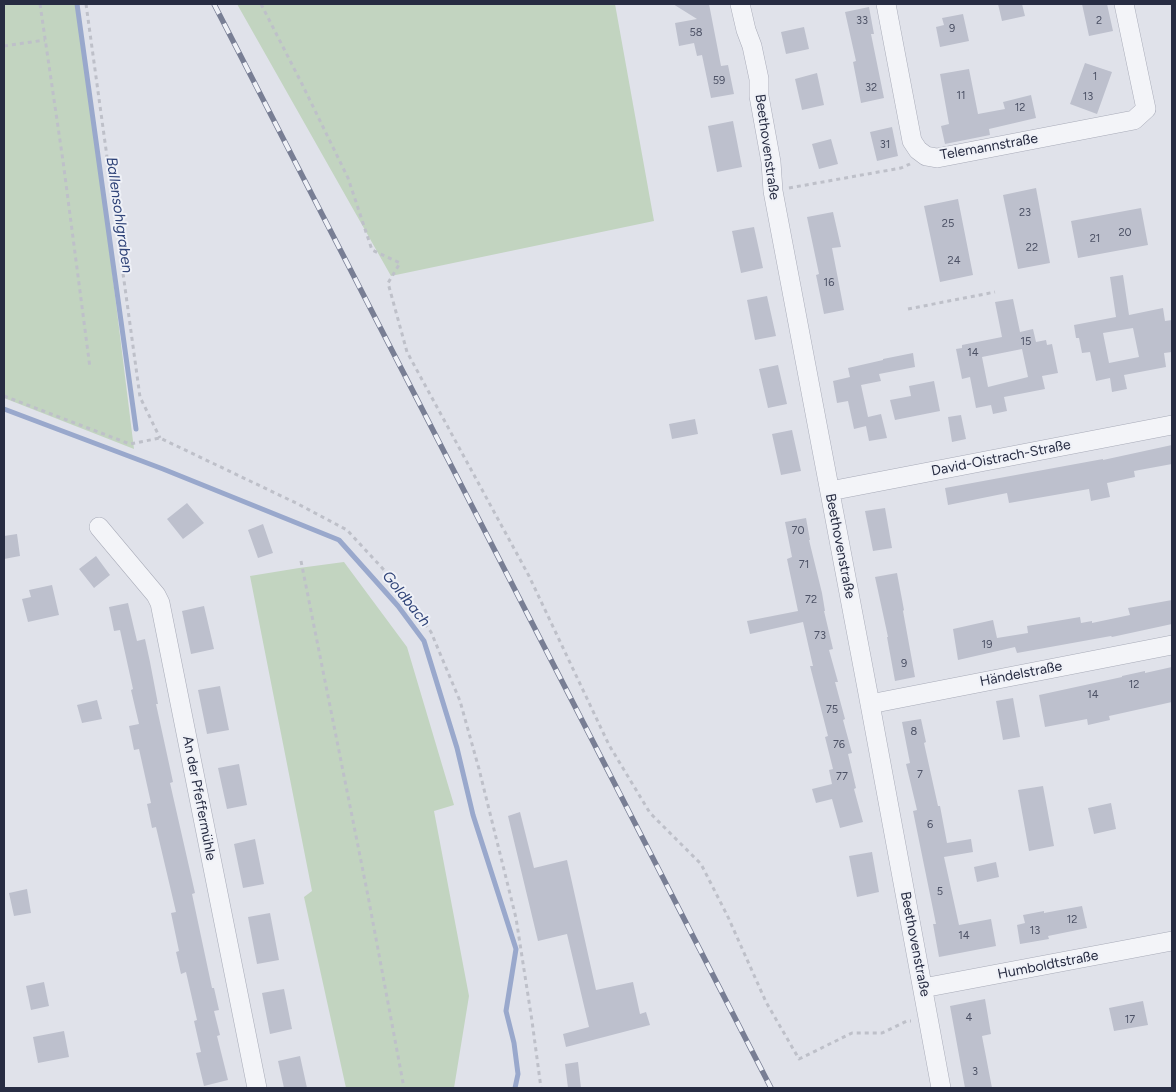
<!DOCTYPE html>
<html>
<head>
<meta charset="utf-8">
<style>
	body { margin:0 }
	#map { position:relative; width:1176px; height:1092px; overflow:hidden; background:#e0e2ea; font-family:Figtree,sans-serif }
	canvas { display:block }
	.frame { position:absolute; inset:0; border:5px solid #272c42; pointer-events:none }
</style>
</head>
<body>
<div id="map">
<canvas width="1176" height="1092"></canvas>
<div class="frame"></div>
</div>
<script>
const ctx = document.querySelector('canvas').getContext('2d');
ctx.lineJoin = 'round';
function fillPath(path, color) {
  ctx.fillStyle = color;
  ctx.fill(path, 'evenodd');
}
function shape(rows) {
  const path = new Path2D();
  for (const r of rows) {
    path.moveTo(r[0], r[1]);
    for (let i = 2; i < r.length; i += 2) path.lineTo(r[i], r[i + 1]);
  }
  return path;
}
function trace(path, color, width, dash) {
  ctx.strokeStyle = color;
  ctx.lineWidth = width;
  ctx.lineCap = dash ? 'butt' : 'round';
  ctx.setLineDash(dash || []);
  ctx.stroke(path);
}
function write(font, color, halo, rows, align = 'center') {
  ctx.font = font + ' Figtree,sans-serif';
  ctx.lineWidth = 4;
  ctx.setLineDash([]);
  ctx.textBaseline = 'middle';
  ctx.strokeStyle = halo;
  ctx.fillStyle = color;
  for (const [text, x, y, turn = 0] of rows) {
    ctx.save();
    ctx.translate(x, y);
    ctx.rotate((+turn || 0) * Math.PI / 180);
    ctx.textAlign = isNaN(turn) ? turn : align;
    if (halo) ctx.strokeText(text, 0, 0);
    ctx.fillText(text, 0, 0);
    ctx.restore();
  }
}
fillPath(shape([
	[4,4,79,4,134,449,4,398],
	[237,4,615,4,654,221,391,276],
	[344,562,407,647,454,805,434,811,469,996,454,1088,346,1088,304,897,312,891,250,576,299,568]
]), '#c2d4c0');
trace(shape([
	[77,4,136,429],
	[4,409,163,469,339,540,398,606,424,641,457,748,473,815,516,949,506,1011,514,1043,518,1074,515,1088]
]), '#99a8cc', 5);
fillPath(shape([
	[673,4,709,4,721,66,728,65,734,94,711,98,702,55,697,56,694,43,679,46,675,23,697,19],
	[998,4,1022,4,1025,16,1002,21],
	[1082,4,1107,4,1113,31,1089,36],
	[869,7,874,34,871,34,884,98,861,103,853,62,856,61,845,12],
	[963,14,969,41,940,47,936,27,944,25,942,18],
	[804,27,809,49,786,54,781,32],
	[1085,63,1112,72,1097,114,1070,104],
	[969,69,978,114,1005,109,1003,102,1031,95,1036,118,989,129,990,135,945,144,941,126,949,124,940,74],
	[817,73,824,105,802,110,795,79],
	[733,121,742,167,717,172,708,126],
	[892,127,898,156,877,161,870,132],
	[831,139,838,164,819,169,812,144],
	[1036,188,1050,263,1018,269,1003,195],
	[958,199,973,275,940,282,924,206],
	[1141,208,1148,245,1078,258,1071,221],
	[833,212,841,247,832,248,844,310,824,314,816,275,819,274,807,217],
	[754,227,763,268,741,273,732,231],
	[1123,275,1129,315,1163,308,1165,321,1172,320,1172,352,1164,353,1166,367,1124,375,1127,389,1112,392,1110,378,1096,381,1090,352,1082,353,1079,338,1076,338,1074,325,1116,317,1110,277],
	[1133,328,1139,357,1109,363,1103,333],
	[767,296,776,336,755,340,747,300],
	[1013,299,1020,332,1033,329,1036,342,1046,340,1047,345,1052,344,1058,373,1042,376,1045,389,1004,397,1007,411,993,414,991,405,976,408,970,377,962,379,956,349,962,348,962,345,1002,337,995,302],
	[1022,349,1028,377,988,387,982,357],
	[913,353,915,367,879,374,881,381,861,385,868,417,881,414,887,438,869,441,866,426,854,429,848,401,837,403,833,381,850,377,848,368,883,360,883,359],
	[778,365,787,404,768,408,759,369],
	[934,381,940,411,895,420,890,400,911,396,909,386],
	[961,415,966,439,952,442,948,417],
	[695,419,698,434,672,439,669,424],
	[792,430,801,471,781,475,772,434],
	[1172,445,1172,464,1134,471,1135,477,1107,483,1110,497,1091,501,1089,489,1009,503,1007,493,948,505,945,488,1103,459,1103,460],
	[187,503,204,523,183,539,167,519],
	[885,508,892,548,873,551,865,511],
	[806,518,810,540,809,540,822,593,825,611,824,611,833,649,829,650,838,682,835,682,845,719,843,720,852,753,848,754,856,788,854,789,863,822,840,828,832,799,816,803,812,789,832,784,829,770,833,769,825,737,828,736,810,666,813,666,803,622,750,634,747,621,798,611,787,559,792,557,785,522],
	[263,524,273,553,258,558,248,530],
	[17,534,20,556,4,559,4,536],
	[96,556,110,575,94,588,79,569],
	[897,573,904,610,903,611,915,677,895,681,887,637,888,637,875,577],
	[52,585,59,615,28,622,22,599,31,597,29,590],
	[1172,600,1172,624,1112,637,1111,636,1017,653,1015,647,958,660,953,629,993,620,997,638,1028,633,1027,626,1080,617,1081,623,1092,621,1092,623,1130,615,1128,608],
	[128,603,137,641,145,639,150,662,158,704,156,704,173,782,170,783,195,893,192,894,212,988,214,988,219,1010,214,1011,220,1035,217,1036,228,1080,204,1086,196,1053,201,1052,194,1021,197,1020,186,972,181,974,176,952,179,951,171,913,176,912,156,827,152,828,147,804,151,803,139,749,134,750,129,726,139,724,131,690,133,689,120,630,114,631,109,607],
	[204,606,214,649,191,654,182,611],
	[1172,667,1172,702,1109,716,1110,720,1088,725,1087,719,1045,727,1039,695,1122,677,1122,676,1145,671,1145,673],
	[220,686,229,730,207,734,198,690],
	[1013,698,1020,737,1003,740,996,701],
	[97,700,102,719,82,723,77,705],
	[921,719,926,742,924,743,938,806,940,806,947,843,971,839,973,852,944,857,959,925,991,919,996,946,939,957,933,924,936,924,913,811,917,810,906,764,910,763,902,722],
	[239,764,247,805,227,809,218,768],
	[1043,786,1054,846,1029,851,1018,790],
	[1111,803,1116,829,1094,834,1088,808],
	[520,812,534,868,567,860,596,990,633,982,640,1014,646,1012,650,1025,566,1047,563,1034,589,1027,567,934,538,941,508,816],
	[255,839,264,884,243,888,234,844],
	[872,852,879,892,857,897,849,856],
	[996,862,999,877,977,882,974,867],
	[27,889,31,913,14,916,9,893],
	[1082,906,1087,928,1048,936,1049,939,1020,944,1017,925,1025,923,1023,915,1044,911,1044,913],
	[270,913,279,960,257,964,248,917],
	[44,982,49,1006,31,1010,26,986],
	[284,989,292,1029,270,1034,262,993],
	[985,999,991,1034,982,1036,992,1088,965,1088,950,1006],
	[1143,1001,1148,1025,1114,1031,1109,1008],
	[64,1031,69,1057,38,1063,33,1037],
	[300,1056,307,1088,284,1088,278,1061],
	[578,1062,581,1088,568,1088,565,1064]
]), '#bdc0cd');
const minor = shape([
	[740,4,746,30,752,46,759,79,759,96,771,162,773,191,870,704,941,1088],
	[886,4,912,141,918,150,926,156,937,158,1134,120,1146,109,1124,4],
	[830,491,1172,425],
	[99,527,156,595,160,603,257,1088],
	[870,704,1172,645],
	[923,988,1172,941]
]);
trace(minor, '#a8abb8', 20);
trace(shape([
	[40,4,63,161,90,368],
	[86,4,140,397,160,438],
	[261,4,302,84,348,178,372,250,400,263,388,283,407,352,529,576,609,745,650,813,701,864,728,917,766,1002,799,1059,852,1033,882,1033,907,1021,911,1021],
	[4,46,45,40],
	[789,188,901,168,910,164],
	[908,309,995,292],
	[4,396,130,444,160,438,296,503,347,530,397,584,431,632,460,701,479,769,516,918,532,1021,541,1088],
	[301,561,368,896,404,1088]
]), '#bec0c9', 3, [4, 4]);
trace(minor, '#f3f4f8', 19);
const rail = shape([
	[214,4,771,1088]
]);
trace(rail, '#787e94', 5.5);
trace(rail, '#eff1f7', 4, [11]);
write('11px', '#4c5165', null, [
	["33",862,21],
	["2",1099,21],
	["9",952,29],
	["58",696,33],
	["1",1095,77],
	["59",719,81],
	["32",871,88],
	["11",961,96],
	["13",1088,97],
	["12",1020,108],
	["31",885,145],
	["23",1025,213],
	["25",948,224],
	["20",1125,233],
	["21",1095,239],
	["22",1032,248],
	["24",954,261],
	["16",829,283],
	["15",1026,342],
	["14",973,353],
	["70",798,531],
	["71",804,565],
	["72",811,600],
	["73",820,636],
	["19",987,645],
	["9",904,664],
	["12",1134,685],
	["14",1093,695],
	["75",832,710],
	["8",914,732],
	["76",839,745],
	["7",920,775],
	["77",842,777],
	["6",930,825],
	["5",940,892],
	["12",1072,920],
	["13",1035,931],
	["14",964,936],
	["4",969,1018],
	["17",1130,1020],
	["3",975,1072]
]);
write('14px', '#272c42', '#eff1f7', [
	["Beethovenstraße",767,147,82],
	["Telemannstraße",989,147,-10],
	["David-Oistrach-Straße",1001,458,-11],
	["Beethovenstraße",840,546,79],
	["Händelstraße",1021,674,-11],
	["An der Pfeffermühle",199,798,79],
	["Beethovenstraße",915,944,79],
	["Humboldtstraße",1048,965,-11]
]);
write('italic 15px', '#2f4378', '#eff1f7', [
	["Ballensohlgraben",119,215,82],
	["Goldbach",406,599,51]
]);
</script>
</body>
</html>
